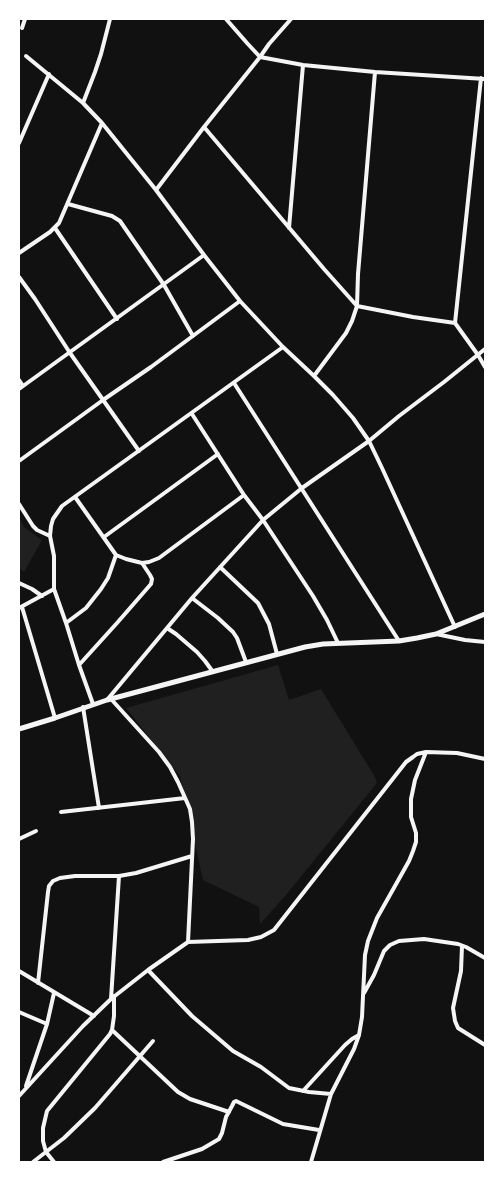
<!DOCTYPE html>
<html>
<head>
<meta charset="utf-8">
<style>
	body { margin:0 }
	#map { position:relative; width:504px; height:1181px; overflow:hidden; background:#111; font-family:"Roboto Condensed",sans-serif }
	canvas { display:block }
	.frame { position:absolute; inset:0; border:20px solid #fff; pointer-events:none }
</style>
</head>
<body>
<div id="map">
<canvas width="504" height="1181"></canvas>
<div class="frame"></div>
</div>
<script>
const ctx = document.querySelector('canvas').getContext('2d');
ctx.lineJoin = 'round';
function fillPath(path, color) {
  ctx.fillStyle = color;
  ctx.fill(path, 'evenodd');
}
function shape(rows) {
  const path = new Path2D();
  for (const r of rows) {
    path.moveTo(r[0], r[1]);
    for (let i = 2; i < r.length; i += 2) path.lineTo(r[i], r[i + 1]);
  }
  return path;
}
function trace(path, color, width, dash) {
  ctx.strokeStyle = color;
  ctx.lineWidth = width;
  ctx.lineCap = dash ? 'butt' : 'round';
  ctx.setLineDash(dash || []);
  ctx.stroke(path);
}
fillPath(shape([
	[19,517,24,527,42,540,24,572,19,568],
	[278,665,289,700,321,689,375,777,377,783,286,895,260,924,259,907,203,880,180,776,126,708]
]), '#202020');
trace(shape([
	[226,19,247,43,260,57,303,65,375,72,485,79],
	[22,28,25,19],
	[26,56,83,103,102,123,156,190,204,255,240,301,283,347,314,376,333,395,353,418,369,441,382,468,455,627],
	[83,103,95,72,101,54,110,19],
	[204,127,324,269,357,306,413,317,455,323,478,355,485,367],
	[19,143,49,74],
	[156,190,204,127,260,57,269,44,291,19],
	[68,204,112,216,120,221,164,285,193,336],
	[55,228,117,319],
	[289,228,303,65],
	[19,253,50,232,59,223,102,123],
	[19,277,35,299,70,353,139,451],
	[455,323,481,78],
	[314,376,346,333,352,321,357,306,358,274,375,72],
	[19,380,23,386],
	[234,383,399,641],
	[19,389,204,255],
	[192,414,244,495,263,520,313,596,327,620,338,643],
	[19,461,103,400,151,367,240,301],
	[75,497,116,555,126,559,142,563,149,562,159,558,244,495],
	[19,504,33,526,37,530,50,536],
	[104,537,218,454],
	[220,567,258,603,269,624,277,654],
	[19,583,32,589,42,596],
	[192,598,218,618,233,632,237,638,246,662],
	[22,607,55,718],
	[19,608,54,589],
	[66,623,86,608,101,589,108,578,116,555],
	[167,628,176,634,197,652,205,661,213,672],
	[436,634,465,640,485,642],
	[79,665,117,623,151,584,152,579,150,575,142,563],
	[111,699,159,752,170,767,178,782,190,809,192,822,193,839,188,942],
	[107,700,192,598,263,520,302,488,369,441,399,416,444,382,485,349],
	[93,704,79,665,66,623,54,589,54,556,50,536,51,526,53,519,62,506,283,347],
	[83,707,99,808],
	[61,812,185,798],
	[19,839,36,831],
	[462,946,461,971,453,1008,455,1021,458,1028,485,1045],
	[148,970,192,1016,233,1051,261,1067,289,1088,309,1092,331,1094],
	[19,971,94,1016],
	[38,983,48,892,49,886,53,881,60,878,75,876,119,876,136,873,192,856],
	[364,993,374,975,384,951,390,945,399,941,424,939,458,944,466,947,485,958],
	[111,999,119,876],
	[19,1012,47,1024],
	[112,1030,178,1092,190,1099,229,1112],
	[26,1086,47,1024,54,993],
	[303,1091,345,1045,352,1039,359,1035],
	[19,1096,83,1026,111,999,148,970,188,942,248,940,261,937,274,930,406,762,413,757,417,754,426,752,457,753,485,759],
	[33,1162,64,1138,95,1108,153,1041],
	[54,1162,46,1152,43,1141,43,1128,47,1111,110,1034,112,1030,114,1016,114,996],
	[163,1162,202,1149,219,1139,222,1133,226,1117,232,1106,234,1102,236,1101,283,1124,319,1130],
	[311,1162,331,1094,354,1049,359,1035,362,1017,365,955,368,941,377,918,409,861,413,851,416,842,416,833,411,817,411,799,415,780,426,752]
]), '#f5f5f5', 4);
trace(shape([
	[19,729,55,718,107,700,305,647,323,644,399,641,417,638,436,634,485,614]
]), '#f5f5f5', 5);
</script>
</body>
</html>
